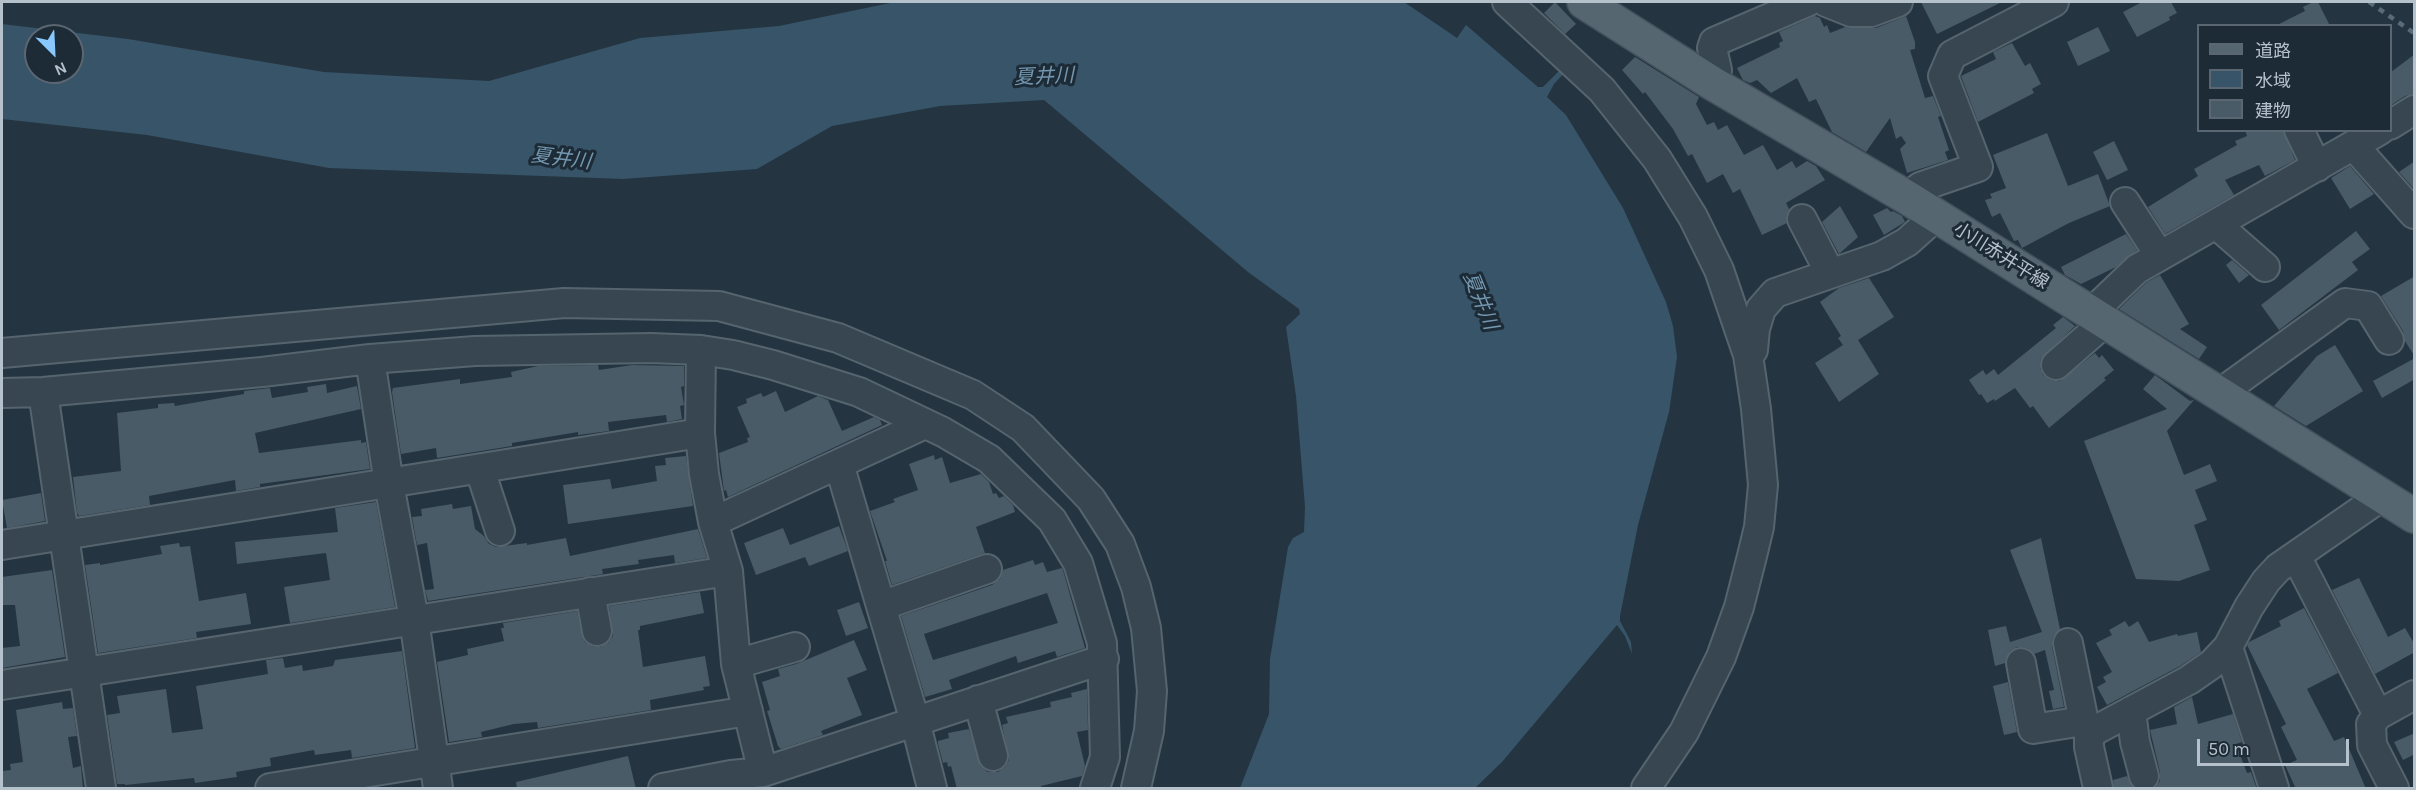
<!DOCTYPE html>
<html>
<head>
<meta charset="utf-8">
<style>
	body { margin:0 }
	#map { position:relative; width:2416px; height:790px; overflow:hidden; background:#243541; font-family:Karla,"Noto Sans JP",sans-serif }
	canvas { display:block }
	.frame { position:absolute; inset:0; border:3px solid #b5c1cb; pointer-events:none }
	.legend { position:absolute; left:2197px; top:24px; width:195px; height:108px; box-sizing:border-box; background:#1d2b36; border:2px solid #5a6772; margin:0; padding:8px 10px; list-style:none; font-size:18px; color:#b5c1cb }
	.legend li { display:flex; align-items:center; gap:12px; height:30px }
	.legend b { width:30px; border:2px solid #5a6772 }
	.north { position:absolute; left:24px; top:24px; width:60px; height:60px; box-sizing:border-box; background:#1d2b36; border:2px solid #5a6772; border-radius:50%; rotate:156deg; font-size:16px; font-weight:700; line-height:24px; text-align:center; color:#b5c1cb }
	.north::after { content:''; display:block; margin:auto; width:21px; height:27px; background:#89c8fd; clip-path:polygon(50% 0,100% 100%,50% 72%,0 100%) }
	.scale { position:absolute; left:2197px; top:739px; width:152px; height:27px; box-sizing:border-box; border:3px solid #b5c1cb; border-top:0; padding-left:8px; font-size:18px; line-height:21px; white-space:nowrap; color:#b5c1cb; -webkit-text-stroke:4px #1d2b36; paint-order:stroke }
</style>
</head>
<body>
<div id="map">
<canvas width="2416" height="790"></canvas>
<div class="frame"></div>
<ul class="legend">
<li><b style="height:8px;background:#566671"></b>道路</li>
<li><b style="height:16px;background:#375469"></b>水域</li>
<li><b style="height:16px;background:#485b67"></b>建物</li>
</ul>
<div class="north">N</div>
<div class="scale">50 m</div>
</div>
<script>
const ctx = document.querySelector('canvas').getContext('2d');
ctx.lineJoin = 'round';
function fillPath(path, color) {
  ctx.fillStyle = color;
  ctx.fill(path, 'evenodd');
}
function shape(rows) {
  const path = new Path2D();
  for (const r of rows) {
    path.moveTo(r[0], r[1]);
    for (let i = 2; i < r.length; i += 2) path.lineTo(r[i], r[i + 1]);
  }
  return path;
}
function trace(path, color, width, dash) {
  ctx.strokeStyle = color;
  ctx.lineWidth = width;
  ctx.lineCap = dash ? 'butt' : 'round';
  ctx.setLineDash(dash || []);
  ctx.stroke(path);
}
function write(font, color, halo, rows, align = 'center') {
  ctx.font = font + ' Karla,"Noto Sans JP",sans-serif';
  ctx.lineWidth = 6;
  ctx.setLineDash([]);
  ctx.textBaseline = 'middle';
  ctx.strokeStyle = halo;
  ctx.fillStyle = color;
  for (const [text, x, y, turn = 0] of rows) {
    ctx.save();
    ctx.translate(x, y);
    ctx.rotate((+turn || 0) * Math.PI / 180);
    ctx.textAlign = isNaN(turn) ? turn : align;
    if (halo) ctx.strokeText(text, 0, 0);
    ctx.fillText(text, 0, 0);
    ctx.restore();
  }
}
fillPath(shape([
	[895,2,1404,2,1457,38,1466,25,1538,87,1543,87,1564,66,1567,70,1554,84,1547,97,1566,115,1623,208,1666,302,1673,326,1677,357,1669,412,1638,525,1620,616,1620,621,1631,642,1632,654,1625,636,1617,625,1502,762,1475,788,1240,788,1269,714,1270,659,1288,547,1293,538,1304,532,1305,507,1296,396,1286,327,1300,314,1299,309,1248,272,1044,100,940,106,832,126,757,169,623,179,329,168,147,135,2,119,2,24,128,39,324,72,489,81,640,38,779,26],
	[36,36,72,36,72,72,36,72]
]), '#375469');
fillPath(shape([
	[1555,2,1576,24,1565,34,1544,13],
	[1921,2,2002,2,1937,34],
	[2142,2,2171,2,2177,13,2169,17,2170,20,2137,37,2123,12],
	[2313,2,2318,2,2330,26,2275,26,2305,11,2303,7],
	[1815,16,1820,18,1824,27,1827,25,1830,33,1845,27,1876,28,1906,16,1915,42,1915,49,1910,50,1925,98,1933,96,1941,116,1938,117,1949,150,1945,152,1948,160,1907,173,1900,149,1906,143,1901,136,1896,139,1890,118,1866,152,1832,132,1816,99,1809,102,1797,78,1771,93,1757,80,1750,83,1743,80,1737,68,1780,47,1779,43,1783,41,1779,32],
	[2098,27,2110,51,2078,66,2067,42],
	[2012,43,2025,66,2030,63,2041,84,2032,89,2034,93,1978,122,1961,76,1996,59,1993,52],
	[2415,54,2415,94,2405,96,2391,105,2391,72],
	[1635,57,1699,97,1696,104,1707,125,1714,122,1718,130,1727,125,1744,155,1763,145,1777,170,1792,161,1796,168,1807,161,1816,166,1825,180,1786,203,1789,209,1786,218,1787,223,1762,235,1740,189,1733,193,1723,174,1707,183,1692,154,1688,156,1673,129,1645,92,1643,94,1622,70],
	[2245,130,2283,130,2295,160,2265,176,2259,165,2225,180,2234,195,2165,234,2148,207,2198,176,2194,169,2237,145,2235,141,2247,136],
	[2047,133,2068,186,2098,174,2110,206,2069,223,2022,248,2018,240,2014,241,2000,213,1992,217,1985,200,1992,198,1990,194,2006,188,1993,155],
	[2114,141,2128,170,2107,180,2093,152],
	[2415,161,2415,190,2399,172],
	[2350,166,2374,194,2350,209,2331,178],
	[1840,206,1858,237,1839,254,1822,222],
	[1887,208,1891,212,1893,211,1902,216,1905,222,1884,235,1873,215],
	[2356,231,2370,249,2352,262,2358,270,2279,330,2261,305],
	[2126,234,2137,250,2116,267,2081,284,2065,275,2061,267],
	[2232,260,2249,275,2239,283,2226,265],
	[2160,275,2189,324,2180,329,2207,347,2199,359,2119,309,2147,282],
	[2415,276,2415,357,2405,341,2403,331,2381,296],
	[1869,278,1894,317,1858,340,1879,374,1839,402,1815,363,1843,345,1838,338,1841,336,1820,302,1839,288],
	[2063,317,2075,326,2041,359,2040,368,2043,375,2050,380,2060,381,2095,353,2099,358,2102,355,2114,370,2104,378,2106,380,2049,428,2033,406,2030,408,2015,388,1995,401,1994,399,1987,403,1981,394,1979,395,1969,380,1983,370,1986,375,1994,369,1998,375,2056,328,2053,325],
	[2335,345,2363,391,2306,426,2274,406,2317,356],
	[2415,358,2415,379,2382,398,2373,381],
	[598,365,599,370,632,365,684,366,684,386,681,387,684,405,680,406,682,419,667,422,666,415,608,422,609,431,578,435,578,432,512,443,512,446,437,458,436,448,401,454,392,392,393,388,460,379,460,384,512,377,511,372,538,366],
	[2155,375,2190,401,2194,400,2167,431,2184,475,2210,464,2217,481,2195,490,2207,520,2194,525,2210,570,2179,581,2136,579,2084,441,2167,409,2143,389],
	[326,384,327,393,357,386,361,409,255,433,259,453,361,440,361,443,366,442,370,469,260,484,260,487,236,491,235,480,149,496,150,505,79,516,77,513,73,477,121,471,117,413,158,408,158,404,174,403,175,406,244,394,244,391,270,388,272,398,308,392,307,387],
	[776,391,785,412,818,396,828,400,842,431,874,417,880,420,882,425,728,497,726,490,724,491,719,453,748,442,747,438,750,437,737,407,747,403,746,399,761,393,763,397],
	[934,455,935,460,942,457,950,483,981,474,989,482,993,494,996,493,999,498,1004,496,1013,505,1015,512,976,527,985,553,892,585,885,561,887,561,870,511,895,502,893,499,918,490,909,464],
	[686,456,693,506,568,524,563,485,610,479,612,489,657,481,655,466,666,465,665,458],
	[41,493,45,521,7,528,2,500],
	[376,502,395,607,290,623,284,587,330,580,326,553,237,564,235,542,338,532,335,508],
	[452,504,453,509,471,506,475,529,484,536,489,544,496,547,527,543,527,545,566,538,570,556,698,529,707,558,675,563,674,555,638,560,639,564,602,569,603,574,428,601,425,590,434,589,427,543,417,545,412,517,422,516,421,509],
	[839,526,848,551,809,566,805,557,756,575,744,543,783,528,790,545],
	[2041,538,2060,629,2053,637,2052,646,2064,707,2053,709,2049,691,2054,690,2045,650,2034,654,2027,648,2017,647,2010,651,2005,663,1995,666,1988,630,2006,626,2010,642,2042,632,2010,550],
	[179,543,180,547,190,546,199,601,246,593,251,624,196,632,197,638,98,653,85,565,100,563,100,565,162,554,160,546],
	[1033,560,1035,565,1043,562,1047,572,1062,568,1063,570,1085,648,1057,657,1055,651,1018,663,1016,656,949,680,952,689,925,697,901,616,992,585,1000,579,1003,570],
	[1047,593,1058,623,933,660,924,634],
	[52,570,65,657,2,668,2,648,20,646,15,605,2,605,2,577],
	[2359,578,2388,637,2405,628,2415,645,2415,652,2375,674,2332,590],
	[700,592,704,613,640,626,640,630,638,630,643,667,705,656,710,686,703,687,704,690,650,700,651,710,538,728,537,722,514,724,481,732,482,737,449,742,437,662,468,655,467,649,504,641,501,628,504,628,503,623,577,611,584,641,591,646,600,647,608,643,613,636,609,606],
	[859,602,868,628,846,636,837,610],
	[2304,608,2338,673,2307,689,2334,741,2344,737,2366,789,2296,789,2285,765,2297,760,2281,727,2286,724,2247,645,2249,642,2281,626,2279,621],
	[2125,621,2129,627,2138,621,2149,642,2177,634,2178,636,2197,632,2201,652,2180,666,2107,705,2097,687,2106,682,2103,677,2112,672,2096,643,2112,635,2109,630],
	[854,640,867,670,847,678,862,715,821,731,823,735,781,749,778,746,767,711,770,710,762,682,780,676,778,669,796,664],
	[402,651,415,748,352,758,351,750,315,755,314,750,270,758,271,766,236,772,237,777,195,783,194,778,125,785,125,784,117,784,107,715,120,713,117,696,166,689,172,733,203,729,196,686,268,674,266,660,283,658,285,668,302,665,303,671,333,666,335,660],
	[2008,682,2017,732,2004,735,1993,686],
	[1087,689,1088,730,1077,732,1085,766,1082,776,1041,786,1041,789,957,789,951,766,948,767,947,762,943,763,938,744,938,741,949,738,948,733,969,729,981,767,988,772,998,772,1005,767,1009,760,1002,725,1008,723,1006,717,1051,707,1050,702,1072,697,1071,693],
	[2192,697,2198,724,2233,714,2242,742,2236,744,2247,773,2251,772,2257,789,2154,789,2160,781,2160,772,2150,730,2177,724,2174,707],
	[62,702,63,709,73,708,77,736,68,737,73,768,81,766,83,789,2,789,2,771,11,770,10,764,23,762,16,710],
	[2415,733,2415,754,2403,760,2394,742],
	[628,756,636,789,517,789,516,782],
	[2127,776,2134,789,2114,789,2113,780]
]), '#485b67');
const minor = shape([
	[1507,2,1602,90,1657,159,1693,217,1719,270,1748,355,1756,409,1763,485,1759,527,1752,556,1739,607,1721,657,1684,732,1646,788],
	[1826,2,1851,12,1871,12,1898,2],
	[1712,83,1717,70,1712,48,1714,42,1807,2],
	[2390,125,2414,110],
	[2299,130,2317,167],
	[2354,146,2414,214],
	[1908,198,1920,187,1978,167,1943,76,1952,55,2054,2],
	[2125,202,2160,256],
	[1802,219,1830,273],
	[2217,225,2265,267],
	[2091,313,2137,269,2380,130],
	[701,350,700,433,704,474,713,522,728,571,736,664,763,772],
	[2,353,564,303,719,306,838,338,973,395,1023,428,1091,499,1120,544,1136,587,1146,628,1152,691,1149,731,1136,788],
	[1748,355,1753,350,1755,329,1761,309,1775,293,1882,256,1907,242,1936,216],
	[370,359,389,484,414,619,438,788],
	[2056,365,2105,322],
	[43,392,101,788],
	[2,393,43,392,262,372,370,359,475,351,651,348,701,350,733,355,773,365,859,392,943,432,989,459,1052,520,1078,563,1102,643,1105,757,1095,788],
	[2219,394,2345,303,2368,306,2389,340],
	[839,464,915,721,932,788],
	[482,469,483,479,500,531],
	[713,522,925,424],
	[2,545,700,433],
	[2296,556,2378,715],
	[590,592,597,631],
	[881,606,987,569],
	[2068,643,2085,727,2094,731],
	[2228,647,2274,788],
	[2021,663,2033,729,2083,721],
	[736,664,795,647],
	[2,685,728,571],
	[978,700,993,756],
	[2131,711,2135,742,2144,776],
	[270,788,748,711],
	[663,788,731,775,763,772,1104,659],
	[2098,788,2089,747,2089,737,2094,731,2189,680,2212,664,2228,647,2249,607,2266,581,2278,568,2382,496],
	[2394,788,2372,745,2371,724,2378,715,2414,695]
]);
const major = shape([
	[1584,2,1712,83,1908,198,2414,516]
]);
trace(minor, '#56646e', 32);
trace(major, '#45525d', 36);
trace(minor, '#384651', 28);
trace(major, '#566671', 33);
trace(shape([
	[2369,2,2414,33]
]), '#5a6b78', 4.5, [6, 6]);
write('18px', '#b5c1cb', '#1d2b36', [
	["小川赤井平線",2001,256,32]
]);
write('italic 20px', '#7497b0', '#1d2b36', [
	["夏井川",1044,77,-2],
	["夏井川",561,159,7],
	["夏井川",1480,301,68]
]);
</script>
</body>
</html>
